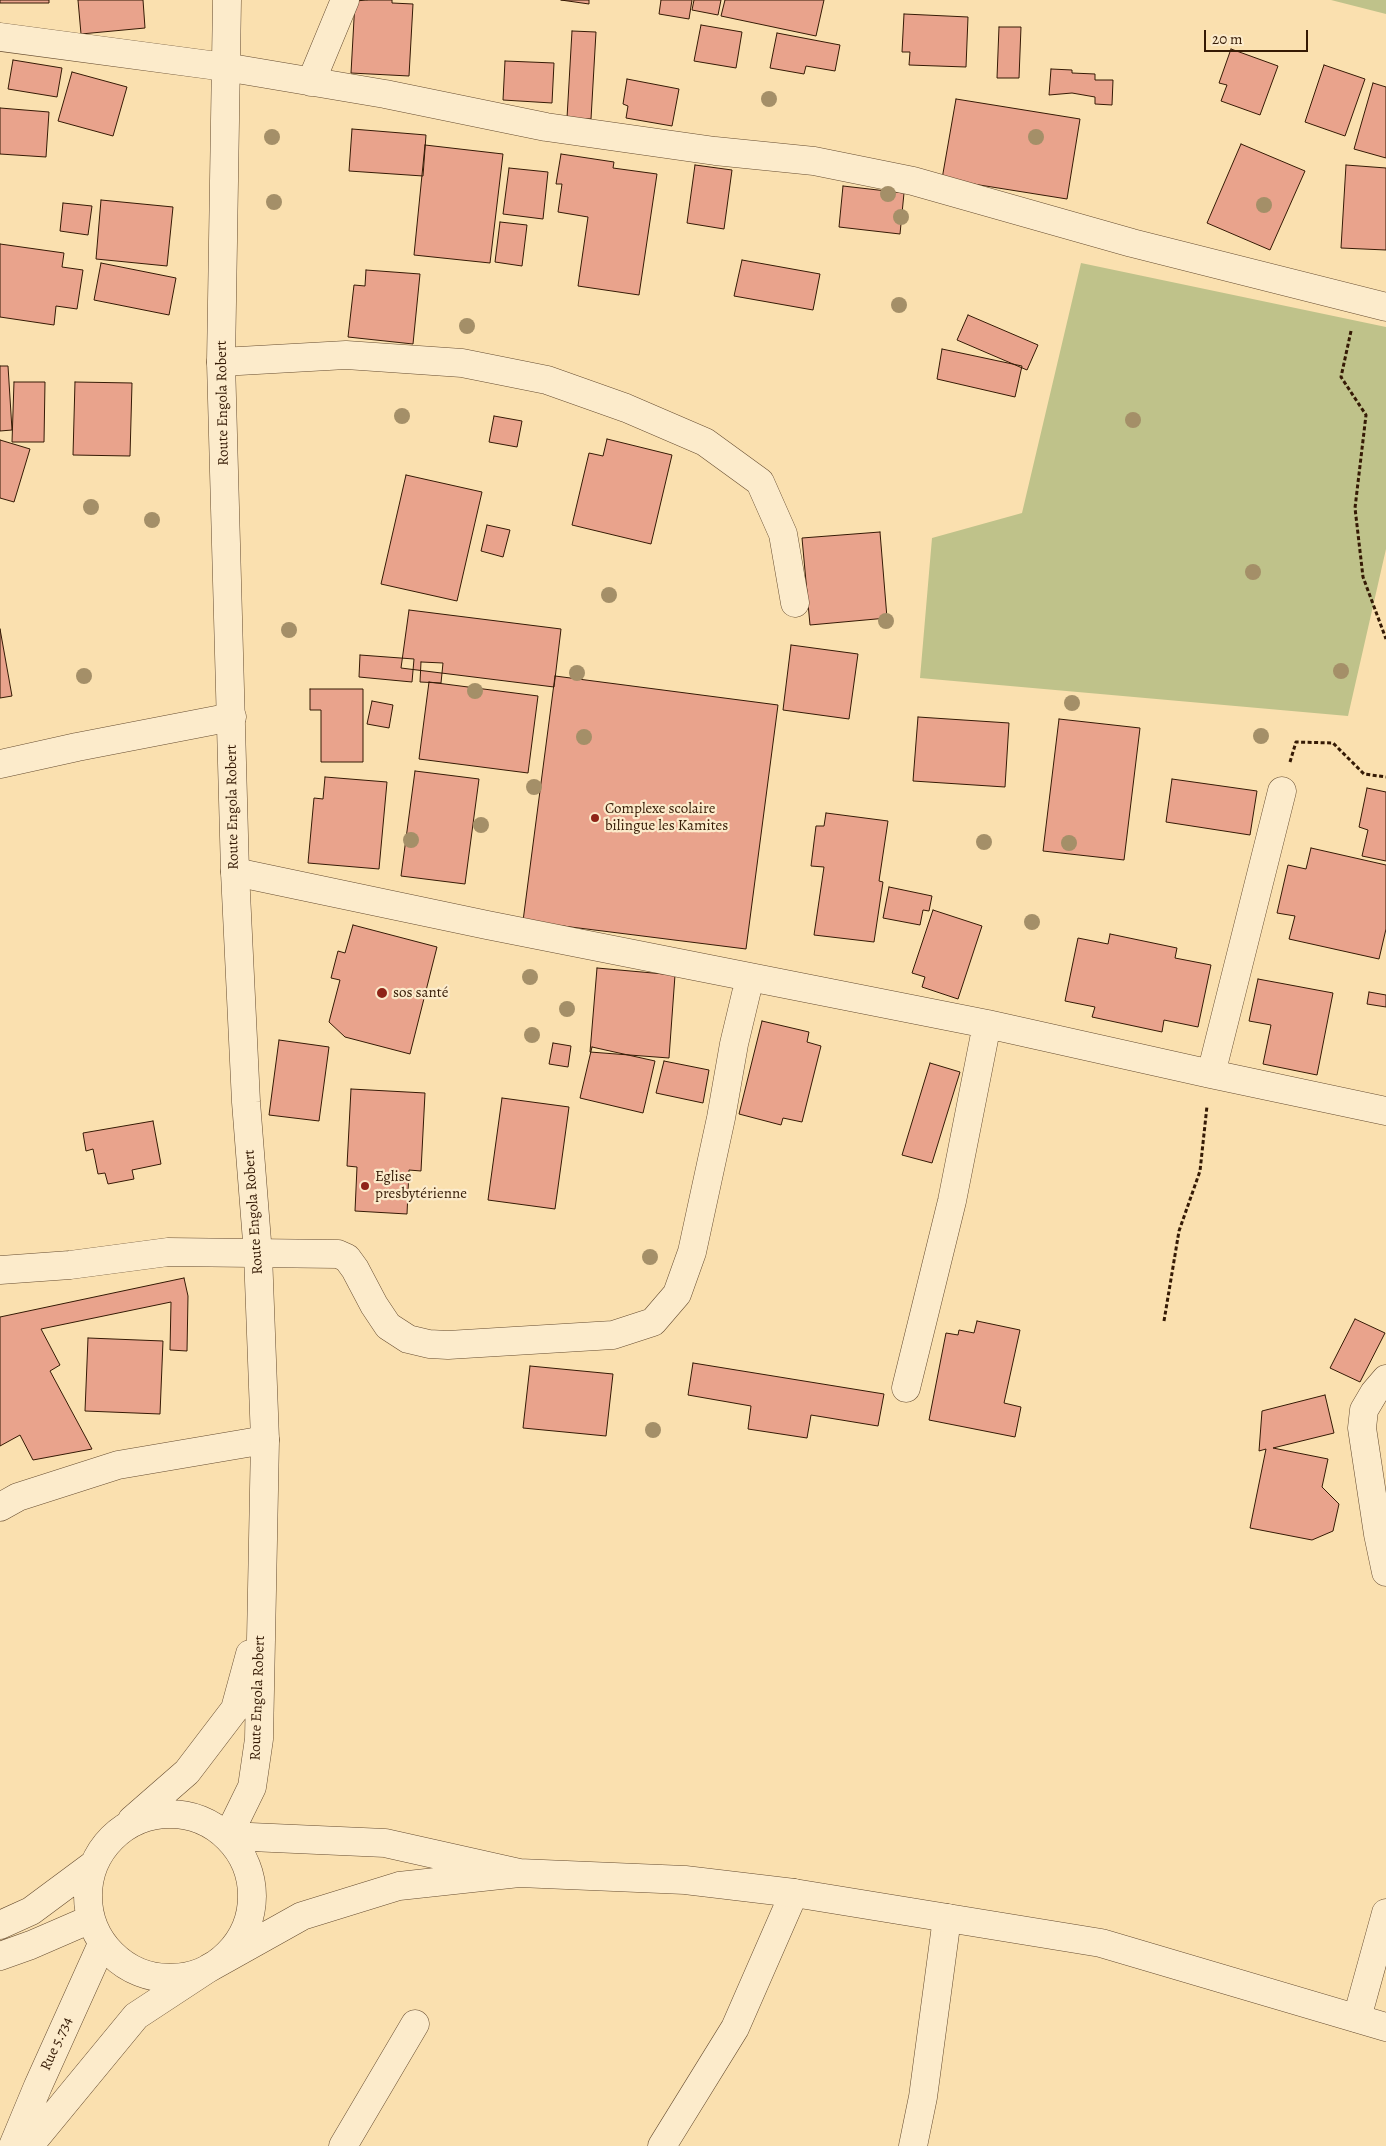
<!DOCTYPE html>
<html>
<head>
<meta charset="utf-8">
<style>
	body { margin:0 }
	#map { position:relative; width:1386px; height:2146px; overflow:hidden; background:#fae0af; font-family:Alegreya,serif }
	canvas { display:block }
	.scale { position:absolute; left:1204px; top:30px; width:104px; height:22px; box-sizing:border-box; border:2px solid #351a05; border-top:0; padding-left:6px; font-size:15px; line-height:18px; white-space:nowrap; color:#351a05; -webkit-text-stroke:4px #fcebcb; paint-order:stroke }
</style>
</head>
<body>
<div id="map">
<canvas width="1386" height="2146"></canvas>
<div class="scale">20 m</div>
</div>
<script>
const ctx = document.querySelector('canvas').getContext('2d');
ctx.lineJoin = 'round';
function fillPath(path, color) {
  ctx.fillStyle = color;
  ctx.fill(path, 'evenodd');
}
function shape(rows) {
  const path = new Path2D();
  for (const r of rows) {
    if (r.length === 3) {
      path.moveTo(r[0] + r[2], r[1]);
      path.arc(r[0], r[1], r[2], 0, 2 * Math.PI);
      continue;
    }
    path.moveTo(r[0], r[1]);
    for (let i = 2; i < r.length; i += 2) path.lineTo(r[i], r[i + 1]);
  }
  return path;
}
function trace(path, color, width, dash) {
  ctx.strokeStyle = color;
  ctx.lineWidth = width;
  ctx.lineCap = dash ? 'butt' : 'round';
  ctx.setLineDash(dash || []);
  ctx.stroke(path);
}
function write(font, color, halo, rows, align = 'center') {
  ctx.font = font + ' Alegreya,serif';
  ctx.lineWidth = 4.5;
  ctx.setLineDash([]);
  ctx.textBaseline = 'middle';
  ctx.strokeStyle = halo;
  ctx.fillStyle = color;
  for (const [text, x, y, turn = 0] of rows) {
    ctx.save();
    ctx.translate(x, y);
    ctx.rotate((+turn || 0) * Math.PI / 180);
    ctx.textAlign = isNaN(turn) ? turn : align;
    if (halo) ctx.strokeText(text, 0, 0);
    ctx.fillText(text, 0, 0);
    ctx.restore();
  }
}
fillPath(shape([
	[1331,0,1386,0,1386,14],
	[1081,263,1386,327,1386,549,1348,716,920,678,932,538,1022,513]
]), '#bfc28a');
const building = shape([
	[0,0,49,0,49,3,0,3,0,0],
	[78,0,143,0,145,28,81,34,78,0],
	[367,0,392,0,392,3,413,4,409,76,351,73,355,1,367,0],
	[561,0,589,0,589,4,561,0],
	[661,0,692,0,689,19,659,14,661,0],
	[694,0,721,0,718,15,692,10,694,0],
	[725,0,824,0,816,36,721,16,725,0],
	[904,14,968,17,966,67,909,65,910,52,902,52,904,14],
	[701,25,742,32,736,68,694,61,701,25],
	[999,27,1021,27,1019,78,997,78,999,27],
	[572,31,596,32,591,119,567,118,572,31],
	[777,33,840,45,835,71,806,66,804,74,770,68,777,33],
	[1231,49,1278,66,1260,115,1221,101,1227,85,1219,83,1231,49],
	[13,60,62,68,57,97,8,89,13,60],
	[505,61,554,63,552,103,503,100,505,61],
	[1324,65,1365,79,1345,136,1305,122,1324,65],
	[1051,69,1072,70,1072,73,1095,74,1095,80,1113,80,1112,105,1095,104,1095,97,1072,93,1049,95,1051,69],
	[72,72,127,87,113,136,58,121,72,72],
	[627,79,679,89,672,126,626,118,628,106,623,104,627,79],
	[1373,83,1386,87,1386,158,1354,149,1373,83],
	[956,99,1080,119,1067,199,942,179,956,99],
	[0,108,49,112,46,157,0,154,0,108],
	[352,129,426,135,423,176,349,171,352,129],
	[1241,144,1305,171,1270,250,1207,223,1241,144],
	[425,145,503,154,490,263,414,255,425,145],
	[561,154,614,162,613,168,657,174,639,295,578,286,588,217,558,212,562,184,556,184,561,154],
	[695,165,732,170,724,229,687,223,695,165],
	[1346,165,1386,168,1386,250,1341,248,1346,165],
	[509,168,548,172,543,219,503,214,509,168],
	[843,186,904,193,900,234,839,227,843,186],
	[101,200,173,207,167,266,96,259,101,200],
	[63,203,92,206,88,235,60,231,63,203],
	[500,222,527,225,522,266,495,262,500,222],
	[0,244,64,253,62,267,83,270,77,309,56,306,54,325,0,317,0,244],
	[742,260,820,274,813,310,734,296,742,260],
	[101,263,176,278,169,315,94,300,101,263],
	[366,270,420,274,413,344,348,337,354,285,365,286,366,270],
	[968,315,1038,345,1027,370,957,340,968,315],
	[942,349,1022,366,1015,397,937,379,942,349],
	[0,366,8,366,12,430,0,431,0,366],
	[14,382,45,382,44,442,12,442,14,382],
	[75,382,132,383,130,456,73,455,75,382],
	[494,416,522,421,517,447,489,442,494,416],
	[607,439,672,455,651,544,572,525,589,453,603,456,607,439],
	[0,440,30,449,14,502,0,498,0,440],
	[406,475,482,492,457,601,381,584,406,475],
	[487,525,510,530,503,557,481,551,487,525],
	[880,532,887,618,810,625,802,538,880,532],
	[409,610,561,629,554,687,401,668,409,610],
	[0,629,12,696,0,698,0,629],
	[791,645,858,654,849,719,783,710,791,645],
	[360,655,414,659,412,682,359,677,360,655],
	[421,662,443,663,441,683,420,682,421,662],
	[555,676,778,705,746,949,523,921,555,676],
	[429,682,538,696,528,773,419,759,429,682],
	[310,689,363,689,363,762,321,762,321,710,310,710,310,689],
	[372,701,393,705,389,728,367,724,372,701],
	[918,717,1009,723,1005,787,913,781,918,717],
	[1059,719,1140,728,1124,860,1043,851,1059,719],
	[415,771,479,779,465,884,401,876,415,771],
	[325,777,387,782,379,869,308,863,314,798,323,799,325,777],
	[1172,779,1257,791,1250,835,1166,822,1172,779],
	[1367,788,1386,792,1386,861,1362,856,1368,830,1359,827,1367,788],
	[826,813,888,821,879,881,883,882,874,942,814,935,824,867,811,866,816,826,824,826,826,813],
	[1311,848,1386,865,1386,929,1379,959,1289,939,1295,916,1277,913,1288,865,1306,869,1311,848],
	[889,887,932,896,929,911,923,910,920,925,883,918,889,887],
	[933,910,982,926,958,999,922,987,925,977,912,973,933,910],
	[353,925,437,947,410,1054,345,1037,329,1022,340,980,331,978,338,951,345,953,353,925],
	[1110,934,1177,948,1175,958,1211,965,1198,1027,1164,1020,1162,1032,1092,1017,1095,1007,1065,1001,1078,938,1108,944,1110,934],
	[597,968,675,975,669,1058,590,1052,597,968],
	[1258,979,1333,993,1317,1075,1263,1064,1271,1025,1249,1021,1258,979],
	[1369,992,1386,995,1386,1007,1367,1004,1369,992],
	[762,1021,809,1032,807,1042,821,1046,802,1122,783,1118,781,1125,739,1114,762,1021],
	[279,1040,329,1047,319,1121,269,1115,279,1040],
	[553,1043,571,1046,568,1067,549,1064,553,1043],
	[592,1047,655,1061,643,1113,580,1098,592,1047],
	[664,1061,709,1070,703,1103,656,1093,664,1061],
	[930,1063,960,1072,932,1163,902,1155,930,1063],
	[351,1089,425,1093,421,1171,409,1170,407,1214,355,1211,357,1167,347,1166,351,1089],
	[502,1098,569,1107,555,1209,488,1200,502,1098],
	[153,1121,161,1164,132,1170,134,1179,108,1184,105,1173,98,1174,93,1149,86,1151,83,1133,153,1121],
	[184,1278,188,1296,187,1351,170,1350,171,1302,41,1329,60,1365,50,1371,92,1449,33,1460,20,1435,0,1446,0,1317,184,1278],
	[1355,1319,1385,1333,1360,1382,1330,1368,1355,1319],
	[977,1321,1020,1330,1004,1403,1021,1407,1015,1437,929,1420,946,1333,958,1335,959,1330,974,1333,977,1321],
	[88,1338,163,1341,160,1414,85,1411,88,1338],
	[693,1363,884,1394,878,1426,811,1415,807,1438,748,1429,751,1406,688,1395,693,1363],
	[530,1366,613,1374,606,1436,523,1428,530,1366],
	[1325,1395,1334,1433,1273,1448,1328,1459,1322,1487,1339,1504,1333,1531,1312,1540,1250,1528,1266,1449,1259,1451,1262,1411,1325,1395]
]);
fillPath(building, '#e9a38c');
trace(building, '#351a05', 1);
const minor = shape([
	[0,37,225,67,385,94,546,127,715,151,814,161,913,181,1132,243,1386,307],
	[311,82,345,0],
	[221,362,346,355,462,363,547,380,626,408,705,442,760,482,783,534,795,603],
	[0,764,77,747,232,717],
	[235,872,487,925,987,1024,1211,1074,1386,1111],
	[1211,1074,1282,791],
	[0,1270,70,1265,168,1252,338,1254,347,1258,355,1269,374,1305,388,1326,408,1339,429,1344,448,1345,613,1335,653,1322,677,1294,692,1252,721,1118,734,1044,750,977],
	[1386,1379,1374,1393,1364,1410,1362,1428,1378,1534,1386,1572],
	[906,1388,952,1201,987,1024],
	[0,1507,18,1497,118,1465,265,1440],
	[1357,2018,1386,1913],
	[343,2146,415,2024],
	[662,2146,735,2028,794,1893],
	[913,2146,923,2097,947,1918]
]);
const tertiary = shape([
	[227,0,221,362,235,872,246,1102,258,1254,265,1440,259,1739,252,1787,228,1836,385,1843,519,1873],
	[170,1896,82],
	[132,1820,187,1772,235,1709,250,1654],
	[0,1925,31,1911,93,1865],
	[0,1956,31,1945,91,1919],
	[13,2146,38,2086,102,1944],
	[29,2146,136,2016,209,1968,302,1916,399,1886,519,1873,685,1880,794,1893,1101,1943,1386,2027]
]);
trace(minor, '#664c30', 29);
trace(tertiary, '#664c30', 29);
trace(shape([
	[1351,331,1341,377,1366,415,1355,508,1363,577,1386,639],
	[1290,762,1296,742,1333,743,1364,774,1386,777],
	[1164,1321,1179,1231,1200,1171,1207,1106]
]), '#351a05', 3, [4, 2.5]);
trace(minor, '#fcebcb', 28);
trace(tertiary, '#fcebcb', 28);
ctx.fillStyle = '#a48f68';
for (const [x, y] of [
	[769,99],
	[272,137],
	[1036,137],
	[888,194],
	[274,202],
	[1264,205],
	[901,217],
	[899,305],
	[467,326],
	[402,416],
	[1133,420],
	[91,507],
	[152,520],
	[1253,572],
	[609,595],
	[886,621],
	[289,630],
	[1341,671],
	[577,673],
	[84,676],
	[475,691],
	[1072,703],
	[1261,736],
	[584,737],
	[534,787],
	[481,825],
	[411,840],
	[984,842],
	[1069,843],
	[1032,922],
	[530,977],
	[567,1009],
	[532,1035],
	[650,1257],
	[653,1430]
]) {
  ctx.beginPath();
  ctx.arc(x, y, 8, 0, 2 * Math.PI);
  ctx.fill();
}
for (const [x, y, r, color] of [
	[595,818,5,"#8f2418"],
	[382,993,6,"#8f2418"],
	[365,1186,5,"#8f2418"]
]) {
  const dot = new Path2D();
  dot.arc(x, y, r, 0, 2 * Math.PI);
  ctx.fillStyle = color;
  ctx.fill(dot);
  trace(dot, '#fcebcb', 2);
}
write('15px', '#351a05', '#fcebcb', [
	["Route Engola Robert",223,403,-91],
	["Route Engola Robert",233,807,-91],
	["Route Engola Robert",254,1212,-94],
	["Route Engola Robert",258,1698,-88],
	["Rue 5.734",57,2044,-66]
]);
write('15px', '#351a05', '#fcebcb', [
	["Complexe scolaire",605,809],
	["bilingue les Kamites",605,826],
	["sos santé",393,993],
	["Eglise",375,1177],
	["presbytérienne",375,1194]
], 'left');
</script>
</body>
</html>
